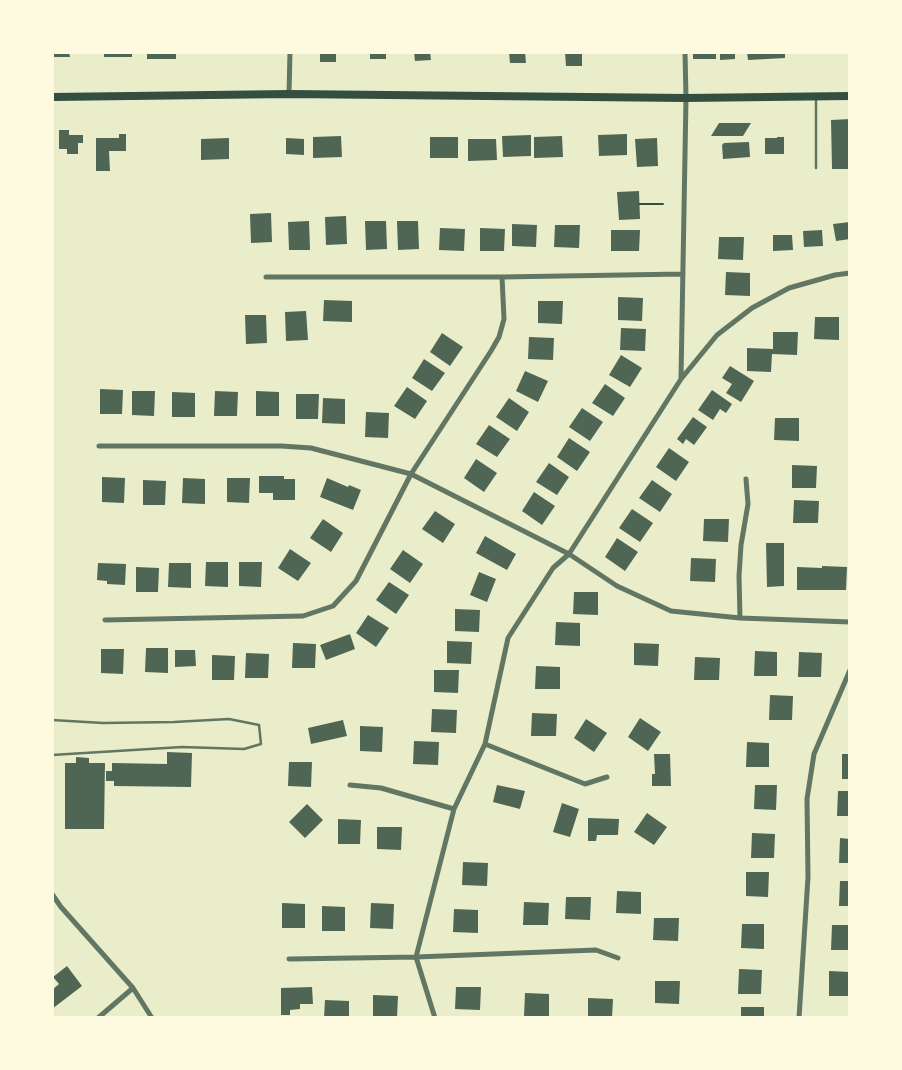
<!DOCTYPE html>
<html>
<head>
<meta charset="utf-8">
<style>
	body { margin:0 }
	#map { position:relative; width:902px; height:1070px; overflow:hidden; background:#e9edc9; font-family:"Open Sans",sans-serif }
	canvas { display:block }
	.frame { position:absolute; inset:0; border:54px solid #fefae0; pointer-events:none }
</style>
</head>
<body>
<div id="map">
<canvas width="902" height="1070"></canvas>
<div class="frame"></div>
</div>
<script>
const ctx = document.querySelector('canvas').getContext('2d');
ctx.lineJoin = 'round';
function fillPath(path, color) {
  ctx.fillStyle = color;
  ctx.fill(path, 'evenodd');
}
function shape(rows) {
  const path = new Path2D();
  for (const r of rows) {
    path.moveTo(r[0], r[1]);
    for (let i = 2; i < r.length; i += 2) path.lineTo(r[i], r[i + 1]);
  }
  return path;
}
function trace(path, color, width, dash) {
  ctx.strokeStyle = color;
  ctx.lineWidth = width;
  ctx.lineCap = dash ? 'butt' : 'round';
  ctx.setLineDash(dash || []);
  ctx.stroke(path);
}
fillPath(shape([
	[52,52,69,52,70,57,52,57],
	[104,52,132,52,132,57,104,57],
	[147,52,176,52,176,59,147,59],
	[320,52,336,52,336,62,320,62],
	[370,52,386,52,386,59,370,59],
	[414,52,430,52,431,60,415,61],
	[509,52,525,52,526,63,510,63],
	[565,52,582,52,582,66,566,66],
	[693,52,716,52,716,59,693,59],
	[720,52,735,52,735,59,720,60],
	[747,52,785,52,785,58,748,60],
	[850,119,850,169,832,169,831,120],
	[719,123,751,123,743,136,711,136],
	[59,130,69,130,69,135,83,135,83,143,78,143,78,154,67,154,67,149,59,149],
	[119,134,126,134,126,151,109,151,110,171,96,171,96,138,119,138],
	[627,134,627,155,599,156,598,135],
	[531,135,531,156,503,157,502,136],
	[341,136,342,157,313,158,313,137],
	[562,136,563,157,534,158,534,137],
	[430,137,458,137,458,158,430,158],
	[777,137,784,137,784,154,765,154,765,138,777,138],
	[229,138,229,159,201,160,201,139],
	[286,138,304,139,304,155,286,154],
	[657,138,658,166,637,167,635,139],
	[468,139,496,139,497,160,468,161],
	[749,142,750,157,723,159,722,145,724,143],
	[639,191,640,219,619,220,617,192],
	[271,213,272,242,251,243,250,214],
	[346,216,347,244,326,245,325,217],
	[309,221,310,250,289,250,288,222],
	[365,221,386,221,387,249,366,250],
	[397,221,418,221,419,249,398,250],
	[850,222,850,239,836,241,833,224],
	[512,224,537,225,536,247,512,246],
	[555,225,580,225,579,248,554,247],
	[440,228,465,229,464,251,439,250],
	[480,228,505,229,504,251,480,251],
	[611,230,640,230,639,251,611,251],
	[822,230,823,246,804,247,803,231],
	[773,235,792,235,793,250,773,251],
	[719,237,744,237,743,260,718,259],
	[726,272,750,273,750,296,725,295],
	[618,297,643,298,642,321,618,320],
	[324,300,352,301,352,322,323,321],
	[538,301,563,301,562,324,538,323],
	[306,311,308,340,286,341,285,312],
	[245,315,266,315,267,343,246,344],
	[815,317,839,317,839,340,814,339],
	[621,328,646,329,645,351,620,350],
	[773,332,798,332,797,355,772,354,771,372,747,371,747,348,773,349],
	[442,333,463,347,450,366,430,352],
	[529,337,554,338,553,360,528,359],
	[621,355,642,368,630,387,609,375],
	[424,359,445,373,432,391,412,378],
	[730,366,754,381,741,402,726,393,732,384,722,378],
	[525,371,548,381,538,402,516,391],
	[605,384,625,398,613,416,592,403],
	[407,387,427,401,415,419,394,406],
	[100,389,123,390,122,414,100,414],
	[712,390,732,404,726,413,720,409,713,420,698,410],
	[132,391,155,391,154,416,132,415],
	[215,391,238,392,237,416,214,416],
	[256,391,279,392,279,416,256,416],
	[172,392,195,393,195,417,172,417],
	[296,394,319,394,318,419,296,419],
	[323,398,345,399,345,424,322,423],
	[509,398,529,412,517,431,496,417],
	[582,408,603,422,590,441,569,427],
	[366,412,389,413,388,438,365,437],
	[693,417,707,427,694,445,686,439,683,444,677,439],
	[775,418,799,418,799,441,774,440],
	[489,425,510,439,497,457,476,444],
	[569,438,590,452,577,471,557,457],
	[669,448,689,462,676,481,656,467],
	[476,459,497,473,484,492,464,478],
	[549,463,569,477,557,495,536,482],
	[792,465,817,466,816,488,792,488],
	[259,476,284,476,284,479,295,479,295,500,273,500,273,493,259,493],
	[102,477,125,478,124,503,102,502],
	[183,478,205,479,205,504,182,503],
	[227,478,250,478,249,503,227,502],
	[327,478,348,487,349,485,361,490,353,510,320,497],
	[143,480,166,481,165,505,143,505],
	[652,480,672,494,660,512,639,498],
	[534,492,555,506,542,525,522,511],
	[794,500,819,501,818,523,793,523],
	[632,509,653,523,640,542,619,528],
	[435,511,455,524,443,543,422,529],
	[323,519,343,533,331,552,310,538],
	[704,519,729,519,728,542,703,541],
	[485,536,516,554,507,570,476,553],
	[617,538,638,552,625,571,605,557],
	[766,543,784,543,784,586,767,587],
	[290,549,311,563,298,581,278,568],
	[403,550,423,564,410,583,390,569],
	[691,558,716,559,715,582,690,581],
	[206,562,228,562,228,587,205,586],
	[239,562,262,562,261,587,239,586],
	[98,563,126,564,125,585,107,584,107,581,97,580],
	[169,563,191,563,191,588,168,587],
	[822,566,847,567,846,590,797,590,797,567,822,568],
	[136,567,159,568,158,592,136,592],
	[479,572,496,579,487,602,470,595],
	[389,582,409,595,396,614,376,600],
	[574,592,598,592,598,615,573,614],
	[455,609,480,610,479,632,455,631],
	[368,615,389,628,376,647,356,633],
	[556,622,580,623,580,646,555,645],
	[350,634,355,649,326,660,320,645],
	[447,641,472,642,471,664,447,663],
	[293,643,316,644,315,668,292,668],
	[634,643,659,644,658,666,634,665],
	[146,648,168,648,168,673,145,672],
	[101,649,124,649,123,674,101,673],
	[175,650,195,650,196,666,175,667],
	[755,651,777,652,777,676,754,676],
	[799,652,822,653,821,677,798,677],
	[246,653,269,654,268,678,245,678],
	[212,655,235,656,234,680,212,680],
	[695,657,720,658,719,680,694,680],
	[536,666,560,667,560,689,535,689],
	[434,670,459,670,458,693,434,692],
	[770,695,793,696,792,720,769,720],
	[432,709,457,710,456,733,431,732],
	[532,713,557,714,556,736,531,736],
	[640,718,661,732,648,751,628,737],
	[586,719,607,733,594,752,574,738],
	[343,720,347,736,311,744,308,728],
	[360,726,383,727,382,752,360,751],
	[414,741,439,742,438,765,413,764],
	[747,742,769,743,769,767,746,767],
	[167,752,192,753,191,787,114,786,114,781,106,781,106,771,112,771,112,763,167,764],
	[654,754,670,754,671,786,652,786,652,774,655,774],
	[842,754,850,754,850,779,842,779],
	[76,757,89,758,89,763,105,763,104,829,65,829,65,763,76,763],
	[289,762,312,762,311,787,288,786],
	[497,785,525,791,520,809,493,802],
	[755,785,777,785,776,810,754,809],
	[838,791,850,791,850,816,837,816],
	[562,803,579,809,570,837,553,832],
	[307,804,323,820,305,838,289,822],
	[647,813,667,827,654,845,634,832],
	[588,818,619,819,618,835,597,835,596,841,588,841],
	[338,819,361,820,360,844,338,844],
	[377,827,402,827,401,850,377,849],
	[752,833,775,834,774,858,751,858],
	[840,838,850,839,850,863,839,863],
	[463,862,488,863,487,886,462,885],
	[746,872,769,872,768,897,746,896],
	[840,881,850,881,850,906,839,906],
	[617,891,641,892,641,914,616,913],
	[566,897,591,897,590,920,565,919],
	[524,902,549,903,548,925,523,925],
	[282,903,305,904,305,928,282,928],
	[371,903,394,904,393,929,370,928],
	[322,906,345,907,345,931,322,931],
	[454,909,478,910,478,933,453,932],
	[654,918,679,918,678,941,653,940],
	[742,924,764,924,764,949,741,948],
	[832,925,850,925,850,950,831,950],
	[67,966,82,986,52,1009,52,990,59,984,53,977],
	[739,969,762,970,761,994,738,994],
	[829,971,850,972,850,996,829,996],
	[655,981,680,981,679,1004,655,1003],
	[312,987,313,1004,300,1004,300,1009,290,1010,290,1015,281,1015,281,988],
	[456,987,481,987,480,1010,455,1009],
	[525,993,549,994,549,1016,524,1016],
	[373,995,398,996,397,1018,373,1018],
	[588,998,613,999,612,1018,588,1018],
	[325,1000,349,1001,349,1018,324,1018],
	[741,1007,764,1007,764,1018,741,1018]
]), '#4f6655');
trace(shape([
	[639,204,663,204]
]), '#344e41', 2);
trace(shape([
	[816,168,816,98],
	[52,720,103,723,174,722,229,719,259,725,261,744,244,749,182,747,52,755]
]), '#617663', 2.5);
trace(shape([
	[289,94,290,52],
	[266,277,502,277,683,274],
	[681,378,686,98,685,52],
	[99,446,281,446,311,448,411,474,569,554,617,586,671,611,740,618,850,622],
	[740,618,739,576,741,545,748,504,746,479],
	[105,620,303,616,333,606,356,581,411,474,491,351,499,337,504,319,502,277],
	[485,744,585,784,607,777],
	[350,785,381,788,454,809],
	[52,894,61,907,133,988,152,1018],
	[289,959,416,957,596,950,618,958],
	[98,1018,133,988],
	[435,1018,416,957,454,809,485,744,508,638,553,568,569,554,681,379,717,335,752,308,789,288,835,275,850,273],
	[799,1018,808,877,807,799,814,754,850,670]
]), '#617663', 5);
trace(shape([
	[52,97,289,94,686,98,850,96]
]), '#344e41', 8);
</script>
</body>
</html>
